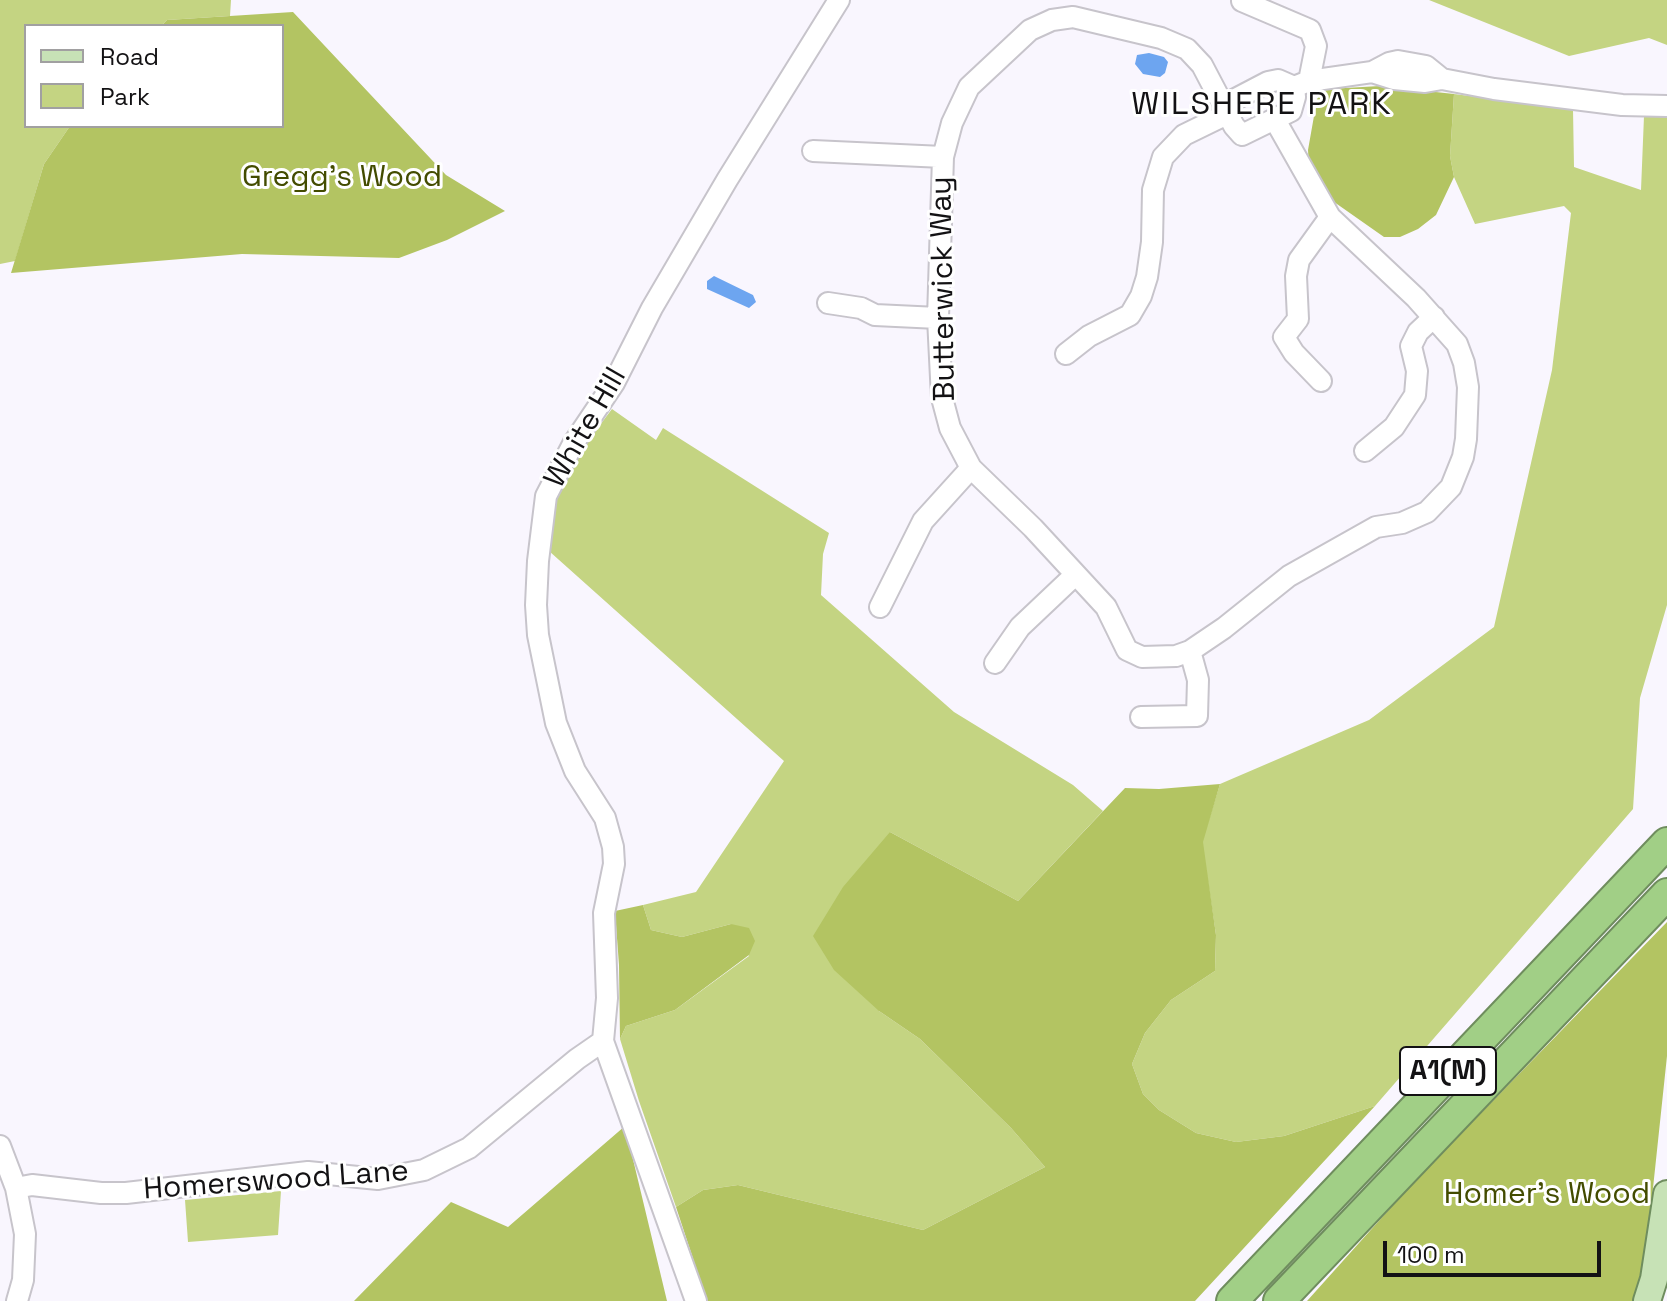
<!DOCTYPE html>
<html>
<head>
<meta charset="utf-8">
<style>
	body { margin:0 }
	#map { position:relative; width:1667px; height:1301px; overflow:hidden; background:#f9f6fe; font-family:"Space Grotesk",sans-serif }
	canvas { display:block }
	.legend { position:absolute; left:24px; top:24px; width:260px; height:104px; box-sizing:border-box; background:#fff; border:2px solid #a1a0a1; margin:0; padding:10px 14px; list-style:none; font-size:24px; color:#131214 }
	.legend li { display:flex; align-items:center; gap:16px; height:40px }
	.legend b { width:40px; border:2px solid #a1a0a1 }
	.scale { position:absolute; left:1383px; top:1241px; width:218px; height:36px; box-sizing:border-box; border:4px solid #131214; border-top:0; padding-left:10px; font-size:24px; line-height:28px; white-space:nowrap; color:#131214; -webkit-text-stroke:6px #fff; paint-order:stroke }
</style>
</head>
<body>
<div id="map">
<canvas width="1667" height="1301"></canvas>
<ul class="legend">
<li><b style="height:10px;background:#c7e2b6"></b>Road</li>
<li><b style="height:22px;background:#c4d482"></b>Park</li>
</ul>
<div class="scale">100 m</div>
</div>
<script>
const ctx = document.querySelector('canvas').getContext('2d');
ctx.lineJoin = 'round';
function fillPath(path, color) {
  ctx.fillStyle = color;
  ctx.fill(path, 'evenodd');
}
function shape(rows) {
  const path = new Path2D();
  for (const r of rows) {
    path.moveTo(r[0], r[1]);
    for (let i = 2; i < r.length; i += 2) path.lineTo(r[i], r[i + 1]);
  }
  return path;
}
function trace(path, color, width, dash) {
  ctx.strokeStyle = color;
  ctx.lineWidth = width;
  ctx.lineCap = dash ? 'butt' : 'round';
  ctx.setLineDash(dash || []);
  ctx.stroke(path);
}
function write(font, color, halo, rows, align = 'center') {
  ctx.font = font + ' "Space Grotesk",sans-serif';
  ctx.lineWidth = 6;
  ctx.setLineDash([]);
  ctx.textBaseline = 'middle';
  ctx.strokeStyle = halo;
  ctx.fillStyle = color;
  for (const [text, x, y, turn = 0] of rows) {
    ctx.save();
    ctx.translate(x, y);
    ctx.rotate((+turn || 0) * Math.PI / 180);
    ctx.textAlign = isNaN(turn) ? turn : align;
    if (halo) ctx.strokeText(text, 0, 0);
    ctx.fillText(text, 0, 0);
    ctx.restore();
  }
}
fillPath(shape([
	[0,0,231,0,230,16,167,20,161,26,26,26,26,126,70,126,44,164,15,261,0,264],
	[1429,0,1667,0,1667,45,1649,38,1569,56],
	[1454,94,1573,109,1574,167,1641,190,1644,116,1667,116,1667,605,1640,698,1633,809,1375,1106,1284,1136,1236,1142,1196,1133,1159,1110,1143,1094,1132,1064,1145,1033,1171,1000,1215,971,1216,935,1202,842,1220,784,1369,720,1494,627,1552,370,1571,213,1564,206,1475,224,1454,177,1450,156],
	[612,409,656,440,663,428,829,533,823,554,821,595,954,712,1073,785,1103,811,1018,901,890,832,879,1011,920,1039,1011,1128,1045,1167,923,1230,738,1185,703,1190,676,1207,639,1101,620,1039,626,1026,675,1010,749,956,731,924,682,937,651,930,643,905,696,892,784,761,549,551,557,496,572,462],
	[281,1191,278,1235,188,1242,185,1200]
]), '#c4d482');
fillPath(shape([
	[293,12,446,175,505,211,447,240,399,258,242,254,11,273,44,164,70,126,282,126,282,26,161,26,167,20],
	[1380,86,1454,94,1450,156,1454,177,1436,215,1418,229,1400,237,1384,237,1327,197,1309,165,1308,150,1317,99,1322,93,1328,89],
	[1220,784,1203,842,1216,935,1215,971,1171,1000,1145,1033,1132,1064,1143,1094,1159,1110,1196,1133,1236,1142,1284,1136,1375,1106,1195,1301,707,1301,676,1207,703,1190,738,1185,923,1230,1045,1167,1011,1128,920,1039,879,1011,834,970,813,936,843,887,890,832,1018,901,1125,788,1159,789],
	[643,905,651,930,682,937,731,924,749,928,755,941,749,955,675,1010,626,1026,620,1039,619,965,615,911],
	[1667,922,1667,1056,1644,1273,1635,1301,1307,1301,1412,1184],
	[625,1126,667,1301,354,1301,451,1202,508,1227]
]), '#b3c462');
fillPath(shape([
	[1149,53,1164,57,1168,62,1165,73,1160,77,1143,74,1135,64,1137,55],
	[714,276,753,295,756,302,749,308,707,289,707,281]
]), '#6da5f0');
const minor = shape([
	[1242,1,1310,30,1316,46,1309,81],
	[1372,72,1394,79,1425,82,1442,79,1494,89,1622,105,1667,106],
	[1224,105,1268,82,1278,80,1294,87,1309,81,1372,72,1389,63,1398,61,1426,66,1442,79],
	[1275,120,1330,217,1416,298,1457,344,1464,363,1468,387,1466,439,1463,457,1451,487,1427,512,1402,523,1376,527,1289,576,1224,628,1190,651,1176,656,1142,657,1127,650,1106,607,1033,528,971,468,950,428,942,398,938,318,943,157,952,123,969,87,1030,30,1052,20,1073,17,1161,38,1187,49,1202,65,1234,126,1242,135,1291,111,1295,97,1294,87],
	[813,151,943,157],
	[828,303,861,308,875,315,938,318],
	[1066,354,1089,336,1130,315,1141,296,1147,277,1152,242,1153,190,1163,157,1184,135,1227,114],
	[1321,381,1294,353,1284,337,1298,319,1296,276,1299,260,1330,217],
	[1365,451,1394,427,1415,395,1417,371,1411,346,1418,332,1434,317],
	[880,607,923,521,971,468],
	[995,663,1020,627,1075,575],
	[1141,717,1197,716,1198,680,1190,651],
	[0,1146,16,1188,25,1234,23,1280,17,1301],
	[16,1188,32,1185,101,1193,126,1193,308,1172,378,1179,424,1170,469,1148,577,1059,603,1041],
	[696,1301,603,1041,607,998,604,913,614,864,613,847,605,818,575,771,556,723,538,635,536,605,538,561,546,496,573,444,614,383,652,308,727,180,839,0]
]);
const major = shape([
	[1647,1301,1654,1279,1667,1194]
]);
const highway = shape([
	[1232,1301,1667,843],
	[1279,1301,1667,894]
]);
trace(minor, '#c7c4cb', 24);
trace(major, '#6f8d5e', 30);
trace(highway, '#6f8d5e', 34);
trace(minor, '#fff', 20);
trace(major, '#c7e2b6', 26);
trace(highway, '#a1cf86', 30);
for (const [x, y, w] of [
	[1448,1071,96]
]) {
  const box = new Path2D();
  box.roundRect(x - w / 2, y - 24, w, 48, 6);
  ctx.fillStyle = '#fff';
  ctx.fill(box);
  trace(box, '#131214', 2);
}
write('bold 28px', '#131214', null, [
	["A1(M)",1448,1071]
]);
write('30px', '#434c00', '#fff', [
	["Gregg's Wood",342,178],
	["Homer's Wood",1547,1195]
]);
write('30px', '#131214', '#fff', [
	["Butterwick Way",944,289,-91],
	["White Hill",586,428,-60],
	["Homerswood Lane",276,1181,-4]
]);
ctx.letterSpacing = '2px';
write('32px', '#131214', '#fff', [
	["WILSHERE PARK",1262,105]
]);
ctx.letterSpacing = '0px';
</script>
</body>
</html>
